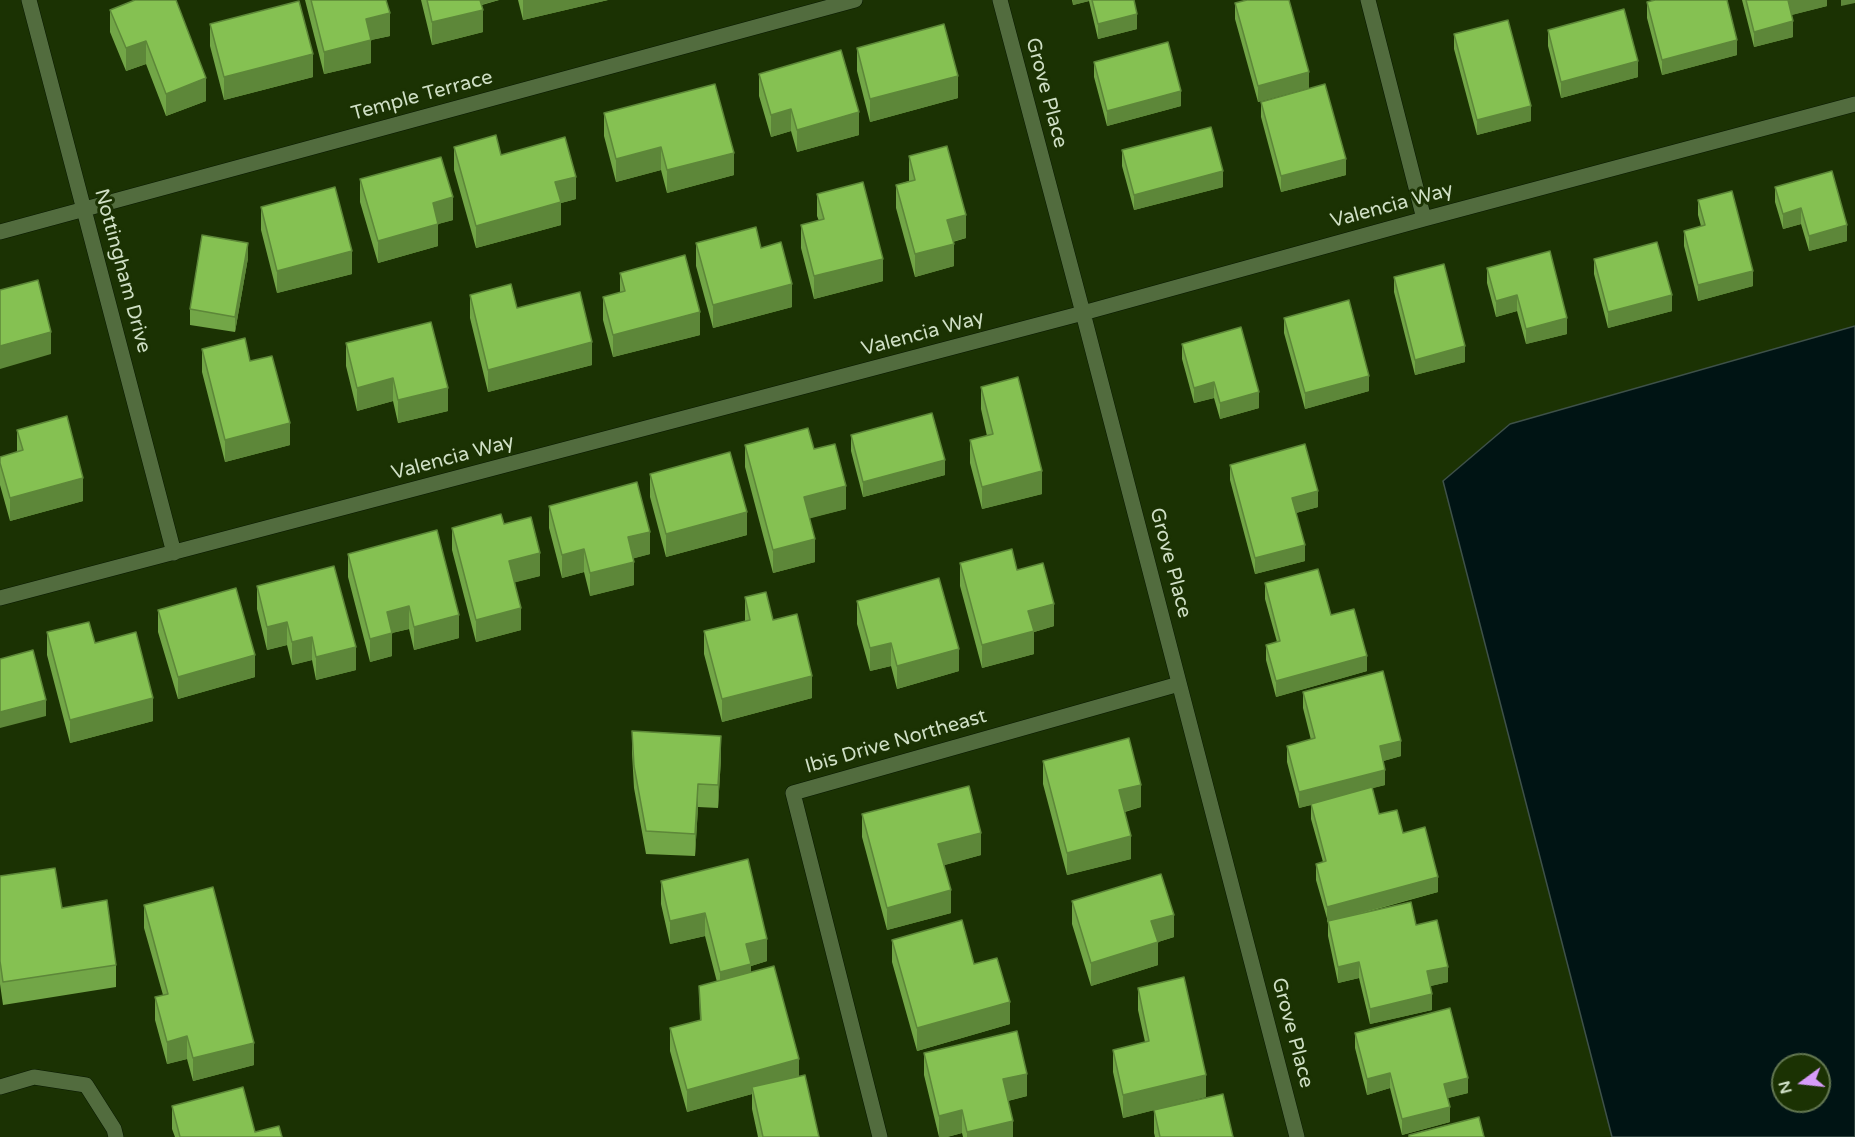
<!DOCTYPE html>
<html>
<head>
<meta charset="utf-8">
<style>
	body { margin:0 }
	#map { position:relative; width:1855px; height:1137px; overflow:hidden; background:#1b3203; font-family:"Varela Round",sans-serif }
	canvas { display:block }
	.north { position:absolute; left:1771px; top:1053px; width:60px; height:60px; box-sizing:border-box; background:#1b3203; border:2px solid #637751; border-radius:50%; rotate:255deg; font-size:16px; font-weight:700; line-height:24px; text-align:center; color:#cfdfc5 }
	.north::after { content:''; display:block; margin:auto; width:21px; height:27px; background:#d79bf9; clip-path:polygon(50% 0,100% 100%,50% 72%,0 100%) }
</style>
</head>
<body>
<div id="map">
<canvas width="1855" height="1137"></canvas>
<div class="north">N</div>
</div>
<script>
const ctx = document.querySelector('canvas').getContext('2d');
ctx.lineJoin = 'round';
function fillPath(path, color) {
  ctx.fillStyle = color;
  ctx.fill(path, 'evenodd');
}
function shape(rows) {
  const path = new Path2D();
  for (const r of rows) {
    path.moveTo(r[0], r[1]);
    for (let i = 2; i < r.length; i += 2) path.lineTo(r[i], r[i + 1]);
  }
  return path;
}
function trace(path, color, width, dash) {
  ctx.strokeStyle = color;
  ctx.lineWidth = width;
  ctx.lineCap = dash ? 'butt' : 'round';
  ctx.setLineDash(dash || []);
  ctx.stroke(path);
}
function write(font, color, halo, rows, align = 'center') {
  ctx.font = font + ' "Varela Round",sans-serif';
  ctx.lineWidth = 6;
  ctx.setLineDash([]);
  ctx.textBaseline = 'middle';
  ctx.strokeStyle = halo;
  ctx.fillStyle = color;
  for (const [text, x, y, turn = 0] of rows) {
    ctx.save();
    ctx.translate(x, y);
    ctx.rotate((+turn || 0) * Math.PI / 180);
    ctx.textAlign = isNaN(turn) ? turn : align;
    if (halo) ctx.strokeText(text, 0, 0);
    ctx.fillText(text, 0, 0);
    ctx.restore();
  }
}
const water = shape([
	[1855,326,1855,1137,1612,1137,1443,481,1510,424,1855,326],
	[1783,1065,1819,1065,1819,1101,1783,1101,1783,1065]
]);
fillPath(water, '#001414');
trace(water, '#3e5149', 1.5);
const minor = shape([
	[29,0,174,553],
	[1000,0,1083,313,1297,1137],
	[1368,0,1424,219],
	[0,232,855,0],
	[0,598,1083,313,1424,219,1855,104],
	[0,1087,34,1077,86,1085,114,1129,116,1137],
	[880,1137,793,793,1179,684]
]);
trace(minor, '#081800', 16);
trace(minor, '#526c3e', 15);
fillPath(shape([
	[135,0,206,101,166,116,146,64,126,71,110,32,110,10],
	[305,0,386,0,390,36,371,40,371,63,324,74],
	[421,0,499,0,482,5,483,32,432,45],
	[518,0,608,0,523,20],
	[1072,0,1134,0,1137,29,1098,39,1089,1,1073,5],
	[1742,0,1827,0,1827,6,1791,15,1793,37,1754,47],
	[1647,2,1737,55,1662,75,1647,18],
	[1235,3,1309,88,1258,102,1235,19],
	[210,24,313,77,224,100,210,46],
	[1548,30,1638,77,1561,98,1548,46],
	[1454,34,1531,121,1477,135,1454,49],
	[857,48,958,98,870,122,857,71],
	[1094,62,1181,106,1107,126,1094,77],
	[759,74,859,135,797,152,791,131,771,137,759,96],
	[1261,102,1346,175,1281,192,1261,117],
	[604,113,734,175,667,193,661,170,616,182,604,136],
	[454,147,501,155,576,199,561,203,561,225,476,248,454,170],
	[1122,150,1223,187,1134,210,1122,166],
	[909,156,966,238,953,242,954,266,915,277,896,208,896,185,909,181],
	[360,179,453,220,438,224,438,246,378,263,360,202],
	[1775,187,1847,241,1809,251,1801,224,1783,229,1775,202],
	[817,194,883,281,814,299,801,248,801,225,819,221,817,216],
	[1698,200,1753,286,1698,301,1684,246,1684,231,1701,226,1698,215],
	[261,207,352,274,277,293,261,230],
	[696,243,761,248,792,307,713,328,696,266],
	[248,258,235,332,190,325,190,309],
	[1594,259,1672,311,1608,328,1594,274],
	[1487,268,1567,334,1526,344,1517,311,1496,317,1487,283],
	[620,273,700,335,613,357,603,320,603,297,620,293],
	[1394,277,1465,362,1415,375,1394,292],
	[470,295,517,308,592,365,488,392,470,318],
	[1284,318,1369,391,1305,409,1284,333],
	[346,343,448,411,398,423,393,401,357,411,346,366],
	[1182,344,1259,408,1220,419,1214,398,1194,403,1182,359],
	[202,349,250,361,290,445,225,462,202,372],
	[981,387,1042,494,982,509,970,463,970,440,987,436,981,409],
	[17,430,83,501,10,521,0,485,0,457,17,452],
	[851,435,945,475,863,497,851,451],
	[745,445,814,449,846,509,809,518,815,562,773,573,745,467],
	[1230,465,1318,507,1296,513,1305,561,1255,574,1230,480],
	[650,474,747,535,666,557,650,497],
	[549,506,650,554,634,558,634,585,590,596,584,572,562,578,549,528],
	[504,524,540,576,515,582,521,630,476,642,452,550,452,528],
	[348,554,459,638,414,650,409,629,392,633,392,656,370,662,348,577],
	[960,563,1017,570,1054,626,1034,632,1034,654,982,668,960,586],
	[1265,583,1331,615,1367,671,1276,697,1266,660,1266,645,1277,642,1265,599],
	[257,586,356,670,316,680,312,660,292,665,287,645,267,650,257,609],
	[745,597,812,698,722,722,704,654,704,631,745,621],
	[857,601,959,671,897,689,891,666,870,671,857,624],
	[158,610,255,677,178,699,158,632],
	[47,632,95,643,153,721,70,743,47,655],
	[1303,692,1401,756,1383,761,1385,785,1372,788,1379,814,1403,833,1438,892,1363,913,1416,925,1448,982,1430,986,1432,1010,1370,1024,1359,978,1338,983,1328,936,1328,922,1316,880,1316,864,1323,862,1311,819,1311,805,1299,808,1287,762,1287,746,1311,740,1303,708],
	[632,731,721,758,718,808,698,807,695,856,646,854,634,788,632,753],
	[1043,761,1141,807,1125,812,1131,859,1067,875,1043,784],
	[862,814,981,855,944,865,951,913,887,930,862,837],
	[0,876,62,908,116,965,116,987,3,1005,0,984],
	[661,881,767,961,751,966,751,972,799,1076,819,1137,758,1137,752,1109,752,1094,687,1112,670,1051,670,1028,700,1021,699,986,717,982,705,936,670,944,661,904],
	[1072,901,1174,937,1158,942,1158,965,1091,986,1072,924],
	[144,905,254,1065,193,1081,187,1059,167,1064,155,1020,155,997,163,995,144,928],
	[892,940,974,964,1010,1024,917,1051,892,962],
	[1138,988,1206,1097,1169,1106,1233,1137,1155,1137,1154,1133,1154,1110,1123,1118,1113,1072,1113,1050,1145,1042,1138,1010],
	[1355,1033,1468,1093,1448,1098,1450,1122,1402,1135,1390,1088,1367,1095,1355,1048],
	[924,1053,1027,1096,1008,1101,1013,1137,963,1137,962,1133,947,1137,939,1137,924,1075],
	[172,1106,255,1132,282,1137,175,1137,172,1129]
]), '#72a647');
fillPath(shape([
	[476,0,499,0,476,6],
	[523,0,608,0,523,20],
	[1073,0,1089,0,1089,1,1073,5],
	[1788,0,1827,0,1827,6,1788,16],
	[1841,0,1855,0,1855,3,1841,6],
	[483,10,483,32,432,45,432,22],
	[390,13,390,36,371,40,371,63,324,74,324,52,366,19],
	[1137,14,1137,29,1098,39,1098,24],
	[1793,21,1793,37,1754,47,1754,32],
	[1737,40,1737,55,1662,75,1662,60],
	[146,41,146,64,126,71,126,48],
	[313,54,313,77,224,100,224,77],
	[1638,61,1638,77,1561,98,1561,82],
	[1309,72,1309,88,1258,102,1258,86],
	[958,76,958,98,870,122,870,99],
	[206,78,206,101,166,116,166,94],
	[1181,91,1181,106,1107,126,1107,111],
	[1531,106,1531,121,1477,135,1477,120],
	[791,109,791,131,771,137,771,115],
	[859,112,859,135,797,152,797,130],
	[661,147,661,170,616,182,616,159],
	[734,153,734,175,667,193,667,170],
	[1346,159,1346,175,1281,192,1281,176],
	[1223,171,1223,187,1134,210,1134,195],
	[576,177,576,199,561,203,561,225,476,248,476,226,555,182],
	[453,197,453,220,438,224,438,246,378,263,378,241,433,203],
	[1801,208,1801,224,1783,229,1783,214],
	[966,215,966,238,947,243,947,220],
	[1847,225,1847,241,1809,251,1809,236],
	[248,243,248,258,235,332,235,317],
	[954,244,954,266,915,277,915,254],
	[352,251,352,274,277,293,277,271],
	[883,259,883,281,814,299,814,276],
	[1753,271,1753,286,1698,301,1698,285],
	[792,284,792,307,713,328,713,305],
	[1517,295,1517,311,1496,317,1496,301],
	[1672,295,1672,311,1608,328,1608,312],
	[700,312,700,335,613,357,613,335],
	[1567,318,1567,334,1526,344,1526,329],
	[51,332,51,354,0,369,0,346],
	[592,342,592,365,488,392,488,370],
	[1465,346,1465,362,1415,375,1415,360],
	[1369,376,1369,391,1305,409,1305,393],
	[393,378,393,401,357,411,357,388],
	[1214,382,1214,398,1194,403,1194,388],
	[448,388,448,411,398,423,398,400],
	[1259,392,1259,408,1220,419,1220,403],
	[290,423,290,445,225,462,225,440],
	[945,460,945,475,863,497,863,482],
	[1042,471,1042,494,982,509,982,487],
	[83,478,83,501,10,521,10,498],
	[846,486,846,509,804,520,804,497],
	[1318,491,1318,507,1292,514,1292,498],
	[747,512,747,535,666,557,666,534],
	[650,532,650,554,628,560,628,537],
	[815,539,815,562,773,573,773,550],
	[1305,545,1305,561,1255,574,1255,558],
	[584,549,584,572,562,578,562,555],
	[540,553,540,576,509,584,509,561],
	[634,562,634,585,590,596,590,573],
	[1054,604,1054,626,1034,632,1034,654,982,668,982,645,1028,611],
	[409,606,409,629,387,634,387,612],
	[521,608,521,630,476,642,476,620],
	[459,615,459,638,414,650,414,627],
	[287,622,287,645,267,650,267,627],
	[392,633,392,656,370,662,370,639],
	[312,637,312,660,292,665,292,642],
	[891,643,891,666,870,671,870,648],
	[356,647,356,670,316,680,316,657],
	[959,649,959,671,897,689,897,666],
	[255,655,255,677,178,699,178,677],
	[1367,656,1367,671,1276,697,1276,681],
	[812,676,812,698,722,722,722,699],
	[153,698,153,721,70,743,70,720],
	[46,700,46,716,0,728,0,712],
	[721,736,721,758,718,808,718,785],
	[1401,741,1401,756,1380,762,1380,746],
	[1385,770,1385,785,1299,808,1299,792],
	[698,784,698,807,695,856,695,834],
	[1141,785,1141,807,1119,813,1119,790],
	[981,833,981,855,938,867,938,844],
	[1131,836,1131,859,1067,875,1067,853],
	[1438,877,1438,892,1327,922,1327,907],
	[951,890,951,913,887,930,887,908],
	[705,913,705,936,670,944,670,921],
	[1174,915,1174,937,1158,942,1158,965,1091,986,1091,963,1151,921],
	[767,939,767,961,751,966,751,987,720,995,720,972,746,944],
	[1359,962,1359,978,1338,983,1338,967],
	[1448,967,1448,982,1427,987,1427,971],
	[1432,994,1432,1010,1370,1024,1370,1009],
	[1010,1002,1010,1024,917,1051,917,1028],
	[187,1036,187,1059,167,1064,167,1042],
	[254,1043,254,1065,193,1081,193,1058],
	[799,1059,799,1082,752,1087,752,1094,687,1112,687,1090],
	[1390,1073,1390,1088,1367,1095,1367,1079],
	[1027,1074,1027,1096,1003,1102,1003,1079],
	[1206,1075,1206,1097,1123,1118,1123,1095],
	[1468,1078,1468,1093,1444,1099,1444,1084],
	[1450,1107,1450,1122,1402,1135,1402,1119],
	[962,1110,962,1133,947,1137,939,1137,939,1116],
	[1013,1121,1013,1137,967,1137,967,1132]
]), '#5d8739');
const building = shape([
	[135,0,176,0,206,78,166,94,146,41,126,48,110,10,135,0],
	[311,0,386,0,390,13,366,19,371,40,324,52,311,0],
	[427,0,480,0,483,10,432,22,427,0],
	[1092,0,1134,0,1137,14,1098,24,1092,0],
	[1247,0,1289,0,1309,72,1258,86,1235,3,1247,0],
	[1655,0,1727,0,1737,40,1662,60,1647,2,1655,0],
	[1746,0,1788,0,1793,21,1754,32,1746,0],
	[299,1,313,54,224,77,210,24,299,1],
	[1624,9,1638,61,1561,82,1548,30,1624,9],
	[1508,20,1531,106,1477,120,1454,34,1508,20],
	[944,24,958,76,870,99,857,48,944,24],
	[1168,42,1181,91,1107,111,1094,62,1168,42],
	[841,50,859,112,797,130,791,109,771,115,759,74,841,50],
	[715,84,734,153,667,170,661,147,616,159,604,113,715,84],
	[1325,84,1346,159,1281,176,1261,102,1325,84],
	[1211,127,1223,171,1134,195,1122,150,1211,127],
	[496,135,501,155,565,137,576,177,555,182,561,202,476,226,454,147,496,135],
	[947,146,966,215,947,220,954,244,915,254,896,185,915,180,909,156,947,146],
	[441,157,453,197,433,203,438,224,378,241,360,179,441,157],
	[1832,171,1847,225,1809,236,1801,208,1783,214,1775,187,1832,171],
	[863,182,883,259,814,276,801,225,824,219,817,194,863,182],
	[335,187,352,251,277,271,261,207,335,187],
	[1732,191,1753,271,1698,285,1684,231,1705,225,1698,200,1732,191],
	[756,227,761,248,781,242,792,284,713,305,696,243,756,227],
	[202,235,248,243,235,317,190,309,202,235],
	[1657,242,1672,295,1608,312,1594,259,1657,242],
	[1550,251,1567,318,1526,329,1517,295,1496,301,1487,268,1550,251],
	[685,255,700,312,613,335,603,297,625,291,620,273,685,255],
	[1444,264,1465,346,1415,360,1394,277,1444,264],
	[38,280,51,332,0,346,0,290,38,280],
	[511,284,517,308,580,292,592,342,488,370,470,295,511,284],
	[1349,300,1369,376,1305,393,1284,318,1349,300],
	[431,322,448,388,398,400,393,378,357,388,346,343,431,322],
	[1241,327,1259,392,1220,403,1214,382,1194,388,1182,344,1241,327],
	[245,338,250,361,272,356,290,423,225,440,202,349,245,338],
	[1018,377,1042,471,982,487,970,440,993,434,981,387,1018,377],
	[932,413,945,460,863,482,851,435,932,413],
	[67,416,83,478,10,498,0,463,0,457,23,450,17,430,67,416],
	[808,428,814,449,835,444,846,486,804,497,815,539,773,550,745,445,808,428],
	[1305,444,1318,491,1292,498,1305,545,1255,558,1230,465,1305,444],
	[730,452,747,512,666,534,650,474,730,452],
	[637,482,650,532,628,537,634,562,590,573,584,549,562,555,549,506,637,482],
	[501,514,504,524,531,517,540,553,509,561,521,608,476,620,452,528,501,514],
	[437,530,459,615,414,627,409,606,387,612,392,633,370,639,348,554,437,530],
	[1012,549,1017,570,1043,563,1054,604,1028,611,1034,631,982,645,960,563,1012,549],
	[334,566,356,647,316,657,312,637,292,642,287,622,267,627,257,586,334,566],
	[1318,569,1331,615,1354,609,1367,656,1276,681,1266,645,1280,641,1265,583,1318,569],
	[939,578,959,649,897,666,891,643,870,648,857,601,939,578],
	[236,588,255,655,178,677,158,610,236,588],
	[766,592,773,620,797,614,812,676,722,699,704,631,750,620,745,597,766,592],
	[89,622,95,643,136,632,153,698,70,720,47,632,89,622],
	[33,650,46,700,0,712,0,659,33,650],
	[1383,671,1401,741,1380,746,1385,770,1299,792,1287,746,1315,738,1303,692,1383,671],
	[632,731,721,736,718,785,698,784,695,834,646,831,634,766,632,731],
	[1129,738,1141,785,1119,790,1131,836,1067,853,1043,761,1129,738],
	[969,786,981,833,938,844,951,890,887,908,862,814,969,786],
	[1372,787,1379,814,1397,810,1403,833,1425,827,1438,877,1327,907,1316,864,1326,861,1311,804,1372,787],
	[748,859,767,939,746,944,751,964,720,972,705,913,670,921,661,881,748,859],
	[55,868,62,908,107,900,116,965,3,982,0,961,0,876,55,868],
	[1161,874,1174,915,1151,921,1158,942,1091,963,1072,901,1161,874],
	[213,887,254,1043,193,1058,187,1036,167,1042,155,997,168,994,144,905,213,887],
	[1411,902,1416,925,1437,920,1448,967,1427,971,1432,994,1370,1009,1359,962,1338,967,1328,921,1411,902],
	[962,920,974,964,997,958,1010,1002,917,1028,892,940,962,920],
	[774,966,799,1059,687,1090,670,1028,701,1020,699,986,774,966],
	[1184,977,1206,1075,1123,1095,1113,1050,1149,1041,1138,988,1184,977],
	[1450,1008,1468,1078,1444,1084,1450,1107,1402,1119,1390,1073,1367,1079,1355,1033,1450,1008],
	[1017,1031,1027,1074,1003,1079,1013,1121,967,1132,962,1110,939,1116,924,1053,1017,1031],
	[805,1075,819,1137,763,1137,752,1087,805,1075],
	[243,1087,255,1132,279,1126,282,1137,180,1137,172,1106,243,1087],
	[1223,1094,1233,1137,1160,1137,1154,1110,1223,1094],
	[1479,1117,1484,1137,1409,1137,1409,1135,1479,1117]
]);
fillPath(building, '#85c152');
trace(building, '#5d8739', 1.5);
write('20px', '#cfdfc5', '#1b3203', [
	["Grove Place",1046,93,75],
	["Temple Terrace",422,96,-15],
	["Valencia Way",1392,206,-15],
	["Nottingham Drive",122,271,75],
	["Valencia Way",923,334,-15],
	["Valencia Way",453,458,-15],
	["Grove Place",1170,563,75],
	["Ibis Drive Northeast",896,742,-16],
	["Grove Place",1292,1033,75]
]);
</script>
</body>
</html>
